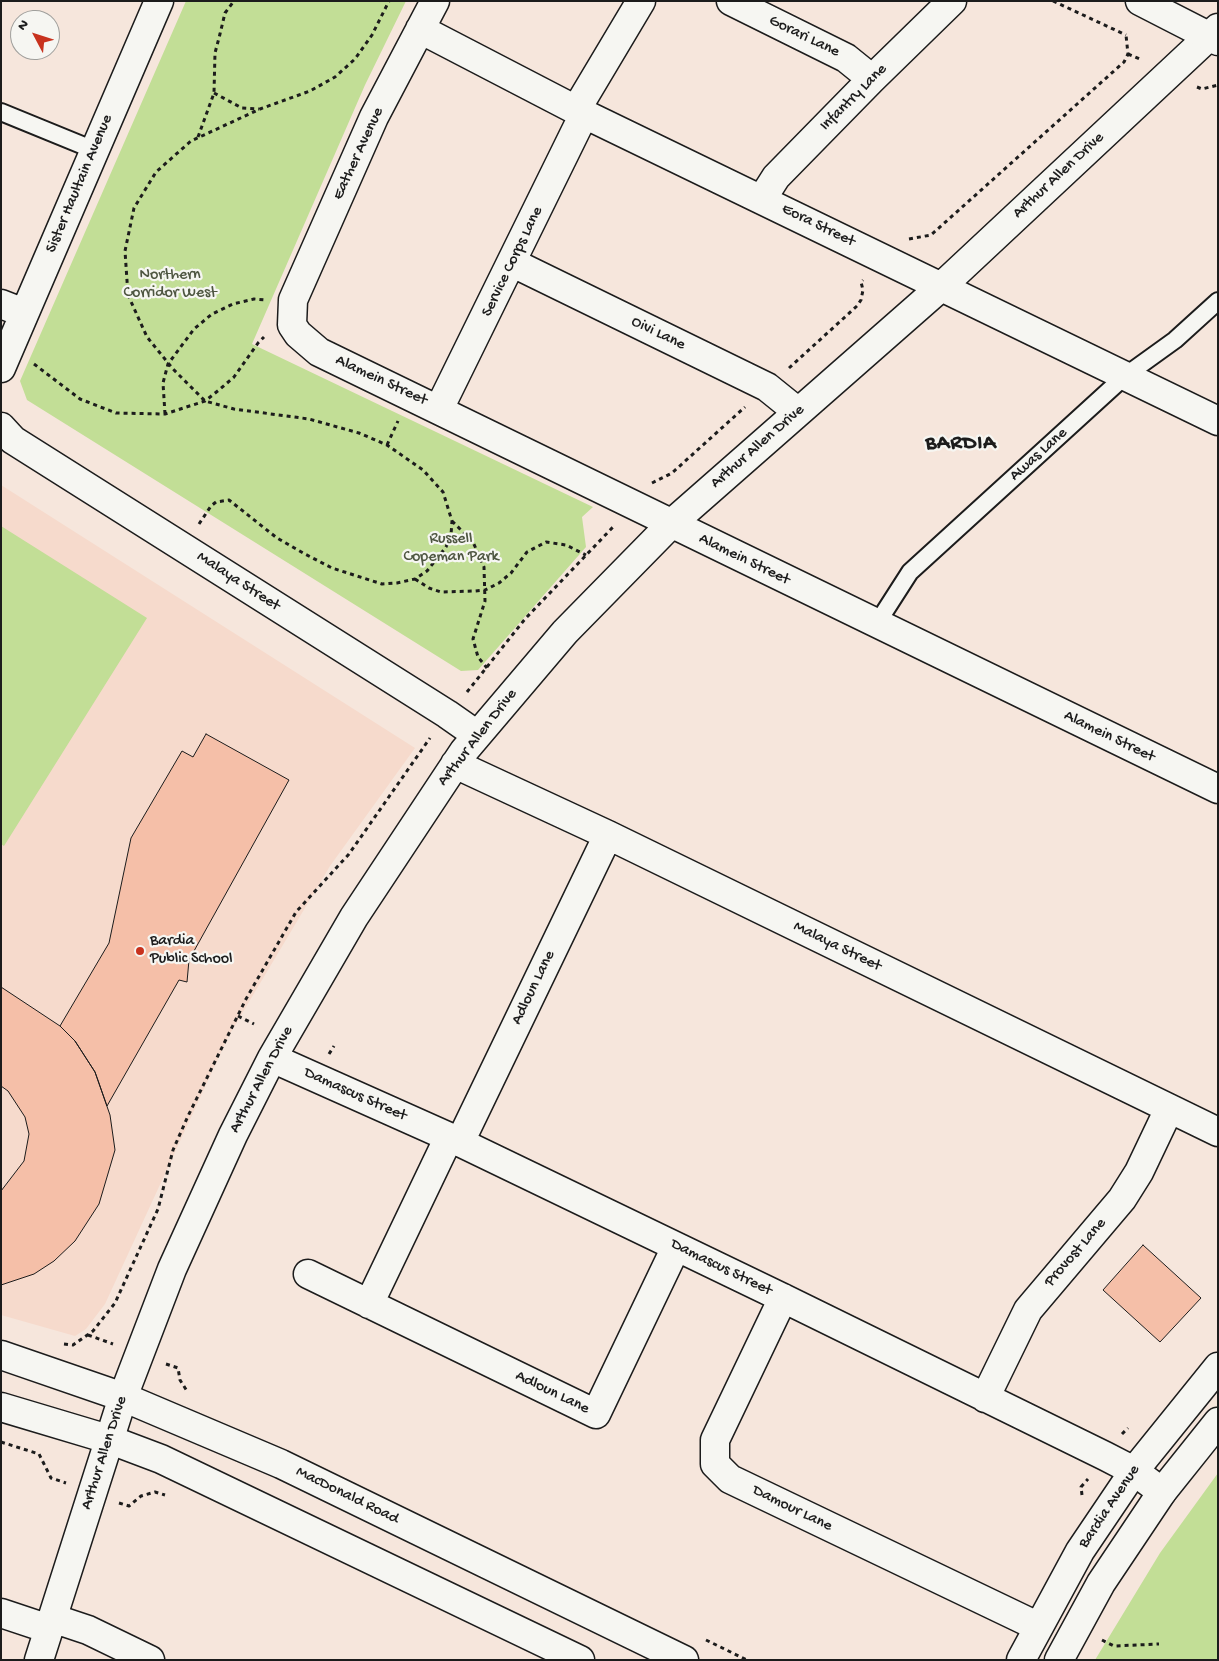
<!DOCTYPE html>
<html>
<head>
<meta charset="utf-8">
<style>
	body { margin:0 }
	#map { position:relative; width:1219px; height:1661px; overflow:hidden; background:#f6e6dc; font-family:"Gochi Hand",sans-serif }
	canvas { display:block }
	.frame { position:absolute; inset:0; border:2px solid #1c1c1c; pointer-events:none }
	.north { position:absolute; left:10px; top:10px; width:50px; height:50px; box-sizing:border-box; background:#f6f6f2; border:1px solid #9f9f9c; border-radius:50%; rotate:310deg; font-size:14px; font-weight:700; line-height:20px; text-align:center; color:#1c1c1c }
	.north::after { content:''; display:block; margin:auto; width:18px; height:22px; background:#c8321e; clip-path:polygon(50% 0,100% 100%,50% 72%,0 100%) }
</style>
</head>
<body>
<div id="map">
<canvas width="1219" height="1661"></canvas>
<div class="frame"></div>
<div class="north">N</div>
</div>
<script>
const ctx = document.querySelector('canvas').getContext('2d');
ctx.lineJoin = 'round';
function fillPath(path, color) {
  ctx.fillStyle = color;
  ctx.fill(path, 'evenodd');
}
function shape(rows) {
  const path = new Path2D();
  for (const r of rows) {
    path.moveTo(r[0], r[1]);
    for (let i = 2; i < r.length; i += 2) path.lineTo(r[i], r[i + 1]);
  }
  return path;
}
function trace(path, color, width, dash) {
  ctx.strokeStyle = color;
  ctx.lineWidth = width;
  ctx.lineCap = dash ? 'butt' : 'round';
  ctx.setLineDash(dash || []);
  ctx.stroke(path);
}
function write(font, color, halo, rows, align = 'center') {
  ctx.font = font + ' "Gochi Hand",sans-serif';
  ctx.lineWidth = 4.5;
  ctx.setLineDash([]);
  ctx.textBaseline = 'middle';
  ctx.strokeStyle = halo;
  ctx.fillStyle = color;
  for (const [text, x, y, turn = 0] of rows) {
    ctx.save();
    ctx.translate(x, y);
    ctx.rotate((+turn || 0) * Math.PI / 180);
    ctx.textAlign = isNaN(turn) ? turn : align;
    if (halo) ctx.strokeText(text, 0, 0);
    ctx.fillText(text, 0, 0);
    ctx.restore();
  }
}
fillPath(shape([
	[1,485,415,748,330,866,228,1037,105,1304,86,1329,75,1336,1,1315]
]), '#f6dacc');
fillPath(shape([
	[186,1,406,1,365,85,252,344,593,507,582,517,586,547,478,670,461,671,27,400,20,381],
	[1,526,147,618,4,846,1,844],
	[1218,1473,1218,1660,1095,1660,1160,1553]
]), '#c2de96');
const building = shape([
	[206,734,289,780,189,960,187,982,179,980,107,1106,95,1072,75,1041,60,1026,109,943,131,838,182,751,193,757,206,734],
	[1,987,60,1026,75,1041,95,1072,110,1115,115,1150,99,1204,75,1241,54,1261,34,1274,1,1285,1,1191,24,1161,29,1134,25,1117,8,1091,1,1086,1,987],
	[1143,1245,1201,1298,1160,1342,1103,1290,1143,1245]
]);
fillPath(building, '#f5bfa8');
trace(building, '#1c1c1c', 1);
const lane = shape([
	[1,112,94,150],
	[876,625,910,572,1125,376,1175,340,1218,301]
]);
const street = shape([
	[435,1,374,117,293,300,292,325,298,334,319,352,1218,789],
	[731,1,846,58,872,79],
	[420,29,576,110,1218,421],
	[576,110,641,1],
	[762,199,776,177,872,79,952,1],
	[513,263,767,387,798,412],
	[1,304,24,313],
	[1,368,159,1],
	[439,409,584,114],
	[1,427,13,440,447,714,477,735],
	[455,764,608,835,1218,1132],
	[272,1058,449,1137,783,1298,1105,1456,1134,1471,1162,1492],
	[460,1142,608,835],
	[308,1274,596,1414,676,1247],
	[783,1298,715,1440,715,1464,730,1479,1037,1626],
	[369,1304,449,1137],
	[985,1398,1028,1310,1122,1199,1139,1172,1169,1109],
	[1,1613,49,1629],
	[52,1618,88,1630,150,1660],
	[39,1660,123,1397,172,1269,233,1135,272,1058,354,917,464,751,565,632,671,524,942,286,1218,28]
]);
const secondary = shape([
	[1140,1,1218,41],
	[1,1355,123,1397,281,1464,684,1660],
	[1,1407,108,1439,161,1459,580,1660],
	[1021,1660,1080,1551,1134,1471,1218,1367],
	[1059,1660,1101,1583,1162,1492,1218,1422]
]);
trace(lane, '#1c1c1c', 20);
trace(street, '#1c1c1c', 31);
trace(secondary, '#1c1c1c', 31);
trace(shape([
	[1053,1,1126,35],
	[1128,54,1142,60],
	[1197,87,1202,89,1218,85],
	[214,93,242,108,259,109],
	[198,137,214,93,215,53,220,34,225,13,234,1],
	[909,239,931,235,1124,62,1128,54,1126,35],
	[34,364,80,399,116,413,165,414,205,401,219,390,234,377,258,343,264,337],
	[789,368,857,306,861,300,863,290,861,282,863,280],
	[165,414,163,383,168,364,194,329,212,314,233,304,254,299,265,300],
	[387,445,398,421],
	[652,483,672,473,745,407],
	[452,521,473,542,484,567,485,601,473,639,478,657,487,668],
	[199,524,211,506,216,502,229,500,277,538,305,554,332,568,382,584,397,583,415,579,427,571,446,547,451,535,452,521,443,492,423,470,387,445,359,433,309,419,234,409,205,401,173,369,147,337,128,295,125,251,134,208,156,172,191,141,260,109,310,91,335,77,355,59,372,35,389,1],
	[415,579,429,588,441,592,475,591,485,590,499,583,511,573,527,552,546,542,566,545,586,555],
	[467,692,525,619,613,527],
	[238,1016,254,1024],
	[329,1054,334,1046],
	[88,1335,113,1344],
	[64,1344,73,1345,93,1331,115,1303,158,1209,173,1150,188,1116,246,999,296,912,349,854,430,738],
	[166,1364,178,1368,180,1380,187,1391],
	[1122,1434,1128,1428],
	[1,1442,39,1454,51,1478,66,1483],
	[1082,1495,1081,1487,1088,1479],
	[119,1503,129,1506,141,1496,155,1492,165,1495],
	[706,1640,747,1660],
	[1102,1640,1114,1646,1159,1644]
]), '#1c1c1c', 3, [4, 4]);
trace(lane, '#f6f6f2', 16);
trace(street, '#f6f6f2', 28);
trace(secondary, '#f6f6f2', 28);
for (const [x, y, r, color] of [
	[140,951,5,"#c8321e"]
]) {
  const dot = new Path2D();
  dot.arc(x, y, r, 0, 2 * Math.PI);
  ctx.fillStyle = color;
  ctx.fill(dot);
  trace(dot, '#f6f6f2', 2);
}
write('16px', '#1c1c1c', '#f6f6f2', [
	["Gorari Lane",804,37,26],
	["Infantry Lane",854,98,-45],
	["Eather Avenue",359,154,-65],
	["Arthur Allen Drive",1059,176,-43],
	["Sister Haultain Avenue",80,184,-67],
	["Eora Street",818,226,26],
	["Service Corps Lane",513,262,-64],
	["Oivi Lane",658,334,26],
	["Alamein Street",381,381,25],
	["Arthur Allen Drive",758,447,-41],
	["Awas Lane",1039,455,-42],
	["Alamein Street",744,560,26],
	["Malaya Street",238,582,33],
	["Alamein Street",1109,737,26],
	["Arthur Allen Drive",478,738,-52],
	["Malaya Street",837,947,26],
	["Adloun Lane",534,988,-64],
	["Arthur Allen Drive",262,1080,-62],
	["Damascus Street",355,1095,24],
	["Provost Lane",1076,1253,-49],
	["Damascus Street",721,1268,26],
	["Adloun Lane",552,1393,26],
	["Arthur Allen Drive",105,1453,-72],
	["MacDonald Road",347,1496,26],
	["Bardia Avenue",1110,1507,-56],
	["Damour Lane",792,1509,26]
]);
write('16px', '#4e5641', '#f6f6f2', [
	["Northern",170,276],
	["Corridor West",170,294],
	["Russell",451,540],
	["Copeman Park",451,558]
]);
write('16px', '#1c1c1c', '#f6f6f2', [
	["Bardia",150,942],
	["Public School",150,960]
], 'left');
ctx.letterSpacing = '1px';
write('bold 21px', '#1c1c1c', '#f6f6f2', [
	["BARDIA",961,445]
]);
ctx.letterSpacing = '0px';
</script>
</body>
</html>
